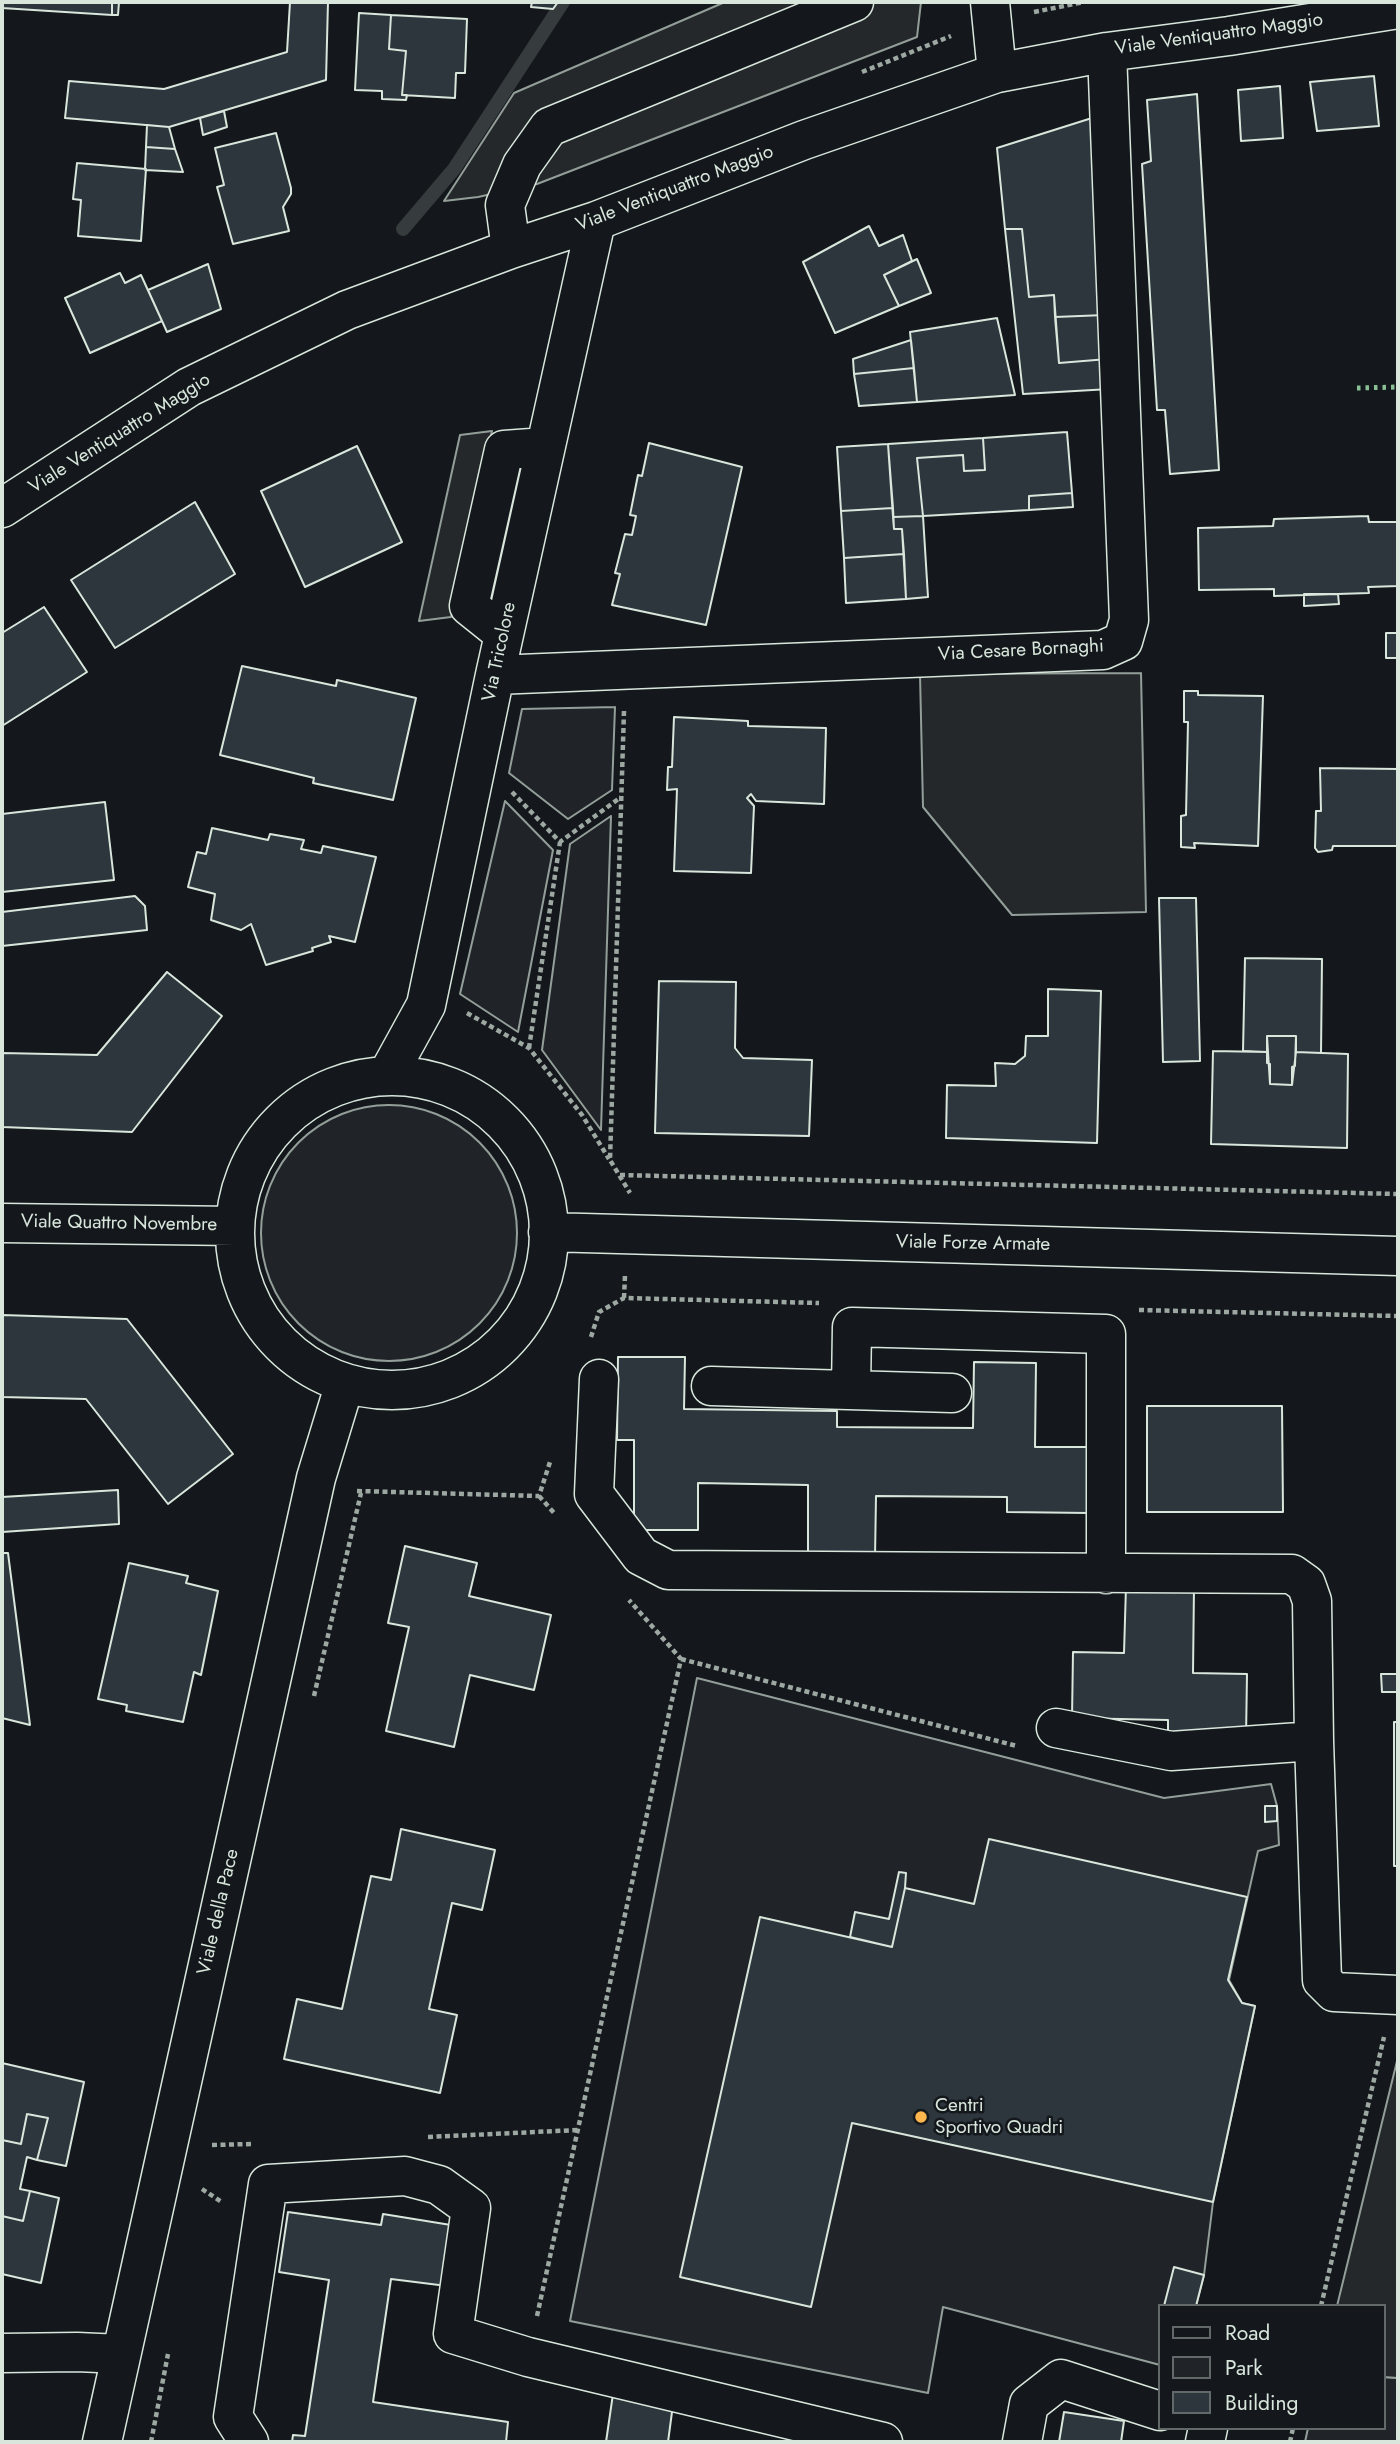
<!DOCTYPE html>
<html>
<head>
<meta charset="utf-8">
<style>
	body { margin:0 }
	#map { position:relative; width:1400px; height:2444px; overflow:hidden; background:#14181c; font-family:Jost,sans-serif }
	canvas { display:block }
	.frame { position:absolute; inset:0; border:4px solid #d8e6dc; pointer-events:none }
	.legend { position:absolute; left:1158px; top:2304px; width:228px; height:126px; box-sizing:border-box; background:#14181c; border:2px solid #626a69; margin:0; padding:9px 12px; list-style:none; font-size:21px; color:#d8e6dc }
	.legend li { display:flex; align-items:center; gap:14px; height:35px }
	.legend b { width:35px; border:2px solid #626a69 }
</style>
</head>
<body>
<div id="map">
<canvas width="1400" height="2444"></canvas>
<div class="frame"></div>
<ul class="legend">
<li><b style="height:9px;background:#14181c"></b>Road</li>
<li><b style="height:19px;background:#202428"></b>Park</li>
<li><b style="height:19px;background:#2c363c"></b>Building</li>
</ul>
</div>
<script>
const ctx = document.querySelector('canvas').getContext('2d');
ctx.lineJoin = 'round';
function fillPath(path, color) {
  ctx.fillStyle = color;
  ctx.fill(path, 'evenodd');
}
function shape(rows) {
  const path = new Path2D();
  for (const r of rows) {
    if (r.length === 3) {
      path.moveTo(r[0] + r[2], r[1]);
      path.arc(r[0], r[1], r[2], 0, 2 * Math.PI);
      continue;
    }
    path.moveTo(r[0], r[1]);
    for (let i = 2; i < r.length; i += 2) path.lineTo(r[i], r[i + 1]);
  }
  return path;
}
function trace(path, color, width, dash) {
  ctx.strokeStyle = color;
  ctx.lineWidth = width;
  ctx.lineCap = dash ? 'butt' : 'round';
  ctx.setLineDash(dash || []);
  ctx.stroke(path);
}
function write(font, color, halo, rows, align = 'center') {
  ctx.font = font + ' Jost,sans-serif';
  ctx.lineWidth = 5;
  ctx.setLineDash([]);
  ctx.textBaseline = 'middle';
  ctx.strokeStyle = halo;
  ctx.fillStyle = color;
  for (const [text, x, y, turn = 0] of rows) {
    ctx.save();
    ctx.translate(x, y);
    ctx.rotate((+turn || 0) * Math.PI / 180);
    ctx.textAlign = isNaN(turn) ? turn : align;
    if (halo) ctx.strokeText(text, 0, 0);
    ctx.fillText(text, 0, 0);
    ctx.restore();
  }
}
const green = shape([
	[615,707,612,790,568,819,509,773,522,709,615,707],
	[505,801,553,850,518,1032,460,994,505,801],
	[611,816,601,1130,542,1050,570,844,611,816],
	[389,1233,128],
	[697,1678,1164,1798,1271,1784,1277,1806,1279,1845,1258,1851,1229,1980,1242,2003,1255,2006,1213,2202,1204,2275,1196,2306,1160,2306,1160,2365,943,2307,928,2393,570,2321,697,1678],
	[1384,2377,1398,2378,1398,2442,1305,2442,1308,2428,1384,2428,1384,2377]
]);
fillPath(green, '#202428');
trace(green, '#939e99', 2);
const parking = shape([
	[725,2,921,2,917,37,537,184,478,197,444,201,514,93,725,2],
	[492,431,451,617,419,621,460,435,492,431],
	[1141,673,1146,912,1012,915,923,807,920,674,1141,673],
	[1398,2057,1398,2378,1384,2377,1384,2306,1337,2306,1398,2057]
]);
fillPath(parking, '#24282b');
trace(parking, '#939e99', 2);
trace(shape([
	[403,229,454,169,563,2]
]), '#363b3e', 14);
const building = shape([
	[2,2,112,2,112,15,2,8,2,2],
	[112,2,119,2,118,15,112,15,112,2],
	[290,2,328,2,326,80,169,127,65,118,69,81,164,89,287,52,290,2],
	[532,2,558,2,553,9,531,7,532,2],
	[359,13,391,15,389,49,406,51,402,95,407,95,406,100,382,99,382,91,355,90,359,13],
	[391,15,467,19,465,73,456,73,455,98,402,95,406,51,389,49,391,15],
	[1374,76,1379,126,1317,131,1310,82,1374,76],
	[1280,86,1283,138,1241,141,1238,90,1280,86],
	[1197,94,1219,470,1170,474,1165,410,1157,410,1142,164,1151,161,1147,100,1197,94],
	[224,111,227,127,203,135,200,118,224,111],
	[1092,118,1105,315,1055,317,1054,295,1029,297,1022,229,1005,229,997,148,1092,118],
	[147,125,169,127,175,149,146,147,147,125],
	[276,133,291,188,291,194,283,207,289,231,233,244,217,187,224,185,215,148,276,133],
	[146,147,175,149,183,172,145,170,146,147],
	[77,163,146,169,141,241,78,236,81,200,73,199,77,163],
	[869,226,879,246,903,235,912,261,884,275,899,306,835,333,803,262,869,226],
	[1005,229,1022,229,1029,297,1054,295,1059,363,1108,359,1110,389,1023,394,1005,229],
	[917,259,931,293,899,306,884,275,917,259],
	[208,264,221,309,167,332,148,290,208,264],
	[120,273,125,283,141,275,162,321,90,353,65,298,120,273],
	[1105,315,1108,359,1059,363,1055,317,1105,315],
	[997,318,1015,395,917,402,910,332,997,318],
	[911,340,914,368,854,374,853,359,911,340],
	[914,368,917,402,859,406,854,374,914,368],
	[1067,432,1072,493,1029,496,1029,510,923,516,917,458,963,455,964,471,985,470,983,438,1067,432],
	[983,438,985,470,964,471,963,455,917,458,923,516,893,517,888,444,983,438],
	[649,443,742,467,706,625,612,605,620,574,615,573,625,534,632,535,636,516,630,515,638,475,642,476,649,443],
	[888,444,893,508,841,511,837,447,888,444],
	[357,446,402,542,305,587,261,491,357,446],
	[1072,493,1073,507,1029,510,1029,496,1072,493],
	[195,502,235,574,115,648,71,580,195,502],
	[893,508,894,529,902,529,904,554,844,558,841,511,893,508],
	[923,516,928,597,906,599,902,529,894,529,893,517,923,516],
	[1368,516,1369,522,1398,522,1398,586,1368,587,1369,593,1274,596,1274,589,1199,590,1198,528,1273,526,1274,519,1368,516],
	[904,554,906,599,846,603,844,558,904,554],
	[1304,594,1338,594,1339,604,1304,606,1304,594],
	[44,607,87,672,2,726,2,633,44,607],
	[1386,633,1398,633,1398,658,1386,658,1386,633],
	[242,666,336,686,337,680,416,698,393,800,313,783,314,778,220,755,242,666],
	[1184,691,1198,691,1198,695,1263,696,1258,846,1194,843,1195,848,1181,847,1181,816,1186,815,1188,722,1184,722,1184,691],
	[674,717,748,721,748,726,826,728,824,804,756,801,751,794,747,798,754,806,751,873,674,871,677,789,667,790,668,767,672,767,674,717],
	[1320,768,1398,769,1398,846,1333,846,1332,850,1318,852,1315,848,1316,811,1321,811,1320,768],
	[105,802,114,880,2,892,2,814,105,802],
	[212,828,268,840,270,834,304,840,301,849,321,853,323,846,376,857,355,942,329,936,331,942,312,948,313,951,266,965,251,924,241,930,211,920,215,894,188,887,197,852,206,854,212,828],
	[135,896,145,906,147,930,2,946,2,912,135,896],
	[1159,898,1196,898,1200,1061,1163,1062,1159,898],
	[1245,958,1322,959,1321,1053,1296,1052,1296,1036,1267,1036,1267,1052,1243,1051,1245,958],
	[167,972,222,1016,132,1132,2,1127,2,1053,97,1055,167,972],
	[659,981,736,982,735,1048,743,1058,812,1060,809,1136,655,1133,659,981],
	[1048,989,1101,991,1097,1143,946,1138,947,1085,996,1086,995,1063,1015,1064,1025,1056,1026,1036,1048,1036,1048,989],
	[1267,1036,1296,1036,1295,1066,1292,1067,1292,1085,1270,1084,1267,1036],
	[1213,1051,1267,1052,1267,1063,1270,1064,1270,1084,1292,1085,1296,1052,1348,1054,1347,1148,1211,1144,1213,1051],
	[2,1315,127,1319,233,1454,168,1504,86,1399,2,1397,2,1315],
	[618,1357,685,1357,684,1409,837,1411,837,1427,973,1428,974,1362,1036,1363,1035,1447,1090,1447,1089,1513,1007,1512,1007,1497,876,1496,875,1558,808,1557,808,1485,698,1483,698,1530,634,1530,634,1440,617,1440,618,1357],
	[1147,1406,1282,1406,1283,1512,1147,1512,1147,1406],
	[118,1490,119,1524,2,1532,2,1497,118,1490],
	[405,1546,477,1563,469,1596,551,1615,534,1690,470,1675,454,1747,386,1731,409,1627,388,1623,405,1546],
	[2,1553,8,1553,30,1725,2,1718,2,1553],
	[129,1563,188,1576,186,1583,218,1591,201,1675,194,1672,183,1722,126,1711,127,1705,98,1699,129,1563],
	[1126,1586,1194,1587,1193,1673,1247,1674,1246,1738,1168,1736,1168,1720,1072,1718,1073,1652,1124,1653,1126,1586],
	[1381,1674,1398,1674,1398,1692,1382,1692,1381,1674],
	[1394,1722,1398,1722,1398,1866,1394,1866,1394,1722],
	[1265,1806,1277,1806,1277,1821,1265,1822,1265,1806],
	[401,1829,495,1850,482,1910,452,1903,429,2009,457,2015,440,2093,284,2059,297,1999,342,2009,371,1876,391,1880,401,1829],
	[989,1839,1247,1897,1228,1980,1242,2003,1255,2006,1213,2202,852,2123,811,2307,680,2277,760,1917,892,1947,905,1888,974,1904,989,1839],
	[899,1872,906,1873,905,1888,892,1947,850,1937,855,1912,889,1919,899,1872],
	[2,2063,84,2082,66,2166,37,2160,48,2118,27,2114,21,2144,2,2140,2,2063],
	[27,2114,48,2118,37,2160,27,2157,20,2189,30,2191,23,2221,2,2216,2,2140,21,2144,27,2114],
	[30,2191,59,2198,41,2283,2,2274,2,2216,23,2221,30,2191],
	[288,2212,381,2225,383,2214,457,2226,447,2286,391,2279,373,2402,508,2422,506,2442,292,2442,293,2435,305,2436,329,2280,279,2272,288,2212],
	[1174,2267,1204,2275,1196,2306,1164,2306,1174,2267],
	[614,2387,674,2397,668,2442,606,2442,614,2387],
	[1064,2412,1124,2421,1121,2442,1059,2442,1064,2412]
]);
fillPath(building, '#2c363c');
trace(building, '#d8e6dc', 2);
const minor = shape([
	[990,2,997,73],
	[511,249,505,205,522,165,549,127,854,2],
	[2,508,189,387,347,310,511,249,596,221,804,140,997,73,1107,52,1229,36,1398,9],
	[504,634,469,606,504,450,545,447],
	[495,675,1103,650,1123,641,1129,620,1107,52],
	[387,1076,426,1005,495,675,596,221],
	[392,1233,157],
	[2,1223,235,1226],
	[548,1232,1398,1256],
	[599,1379,594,1494,641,1556,668,1570,1292,1574,1306,1584,1312,1601,1314,1741,1171,1751,1056,1728],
	[711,1386,952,1393],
	[851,1390,852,1327,1106,1334,1106,1574],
	[1314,1741,1322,1980,1334,1992,1398,1995],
	[2,2353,77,2352,121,2354],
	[102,2442,316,1478,345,1383],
	[249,2442,233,2417,268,2184,405,2176,439,2185,471,2208,453,2334,528,2357,883,2442],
	[1022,2442,1029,2404,1061,2379,1160,2411],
	[1205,2442,1208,2428]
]);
trace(minor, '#d8e6dc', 41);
trace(shape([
	[1034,12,1084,2],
	[862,72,951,36],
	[624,711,610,1160,630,1193],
	[512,792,560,842,621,797],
	[467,1013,529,1048,582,1115,609,1159],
	[529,1048,560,842],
	[620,1175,1398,1194],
	[624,1298,625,1275],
	[1139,1310,1398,1316],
	[591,1337,599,1312,624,1298,819,1303],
	[357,1491,539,1496,550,1462],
	[539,1496,555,1514],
	[681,1659,1017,1746],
	[314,1696,361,1493],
	[428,2137,578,2130],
	[212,2145,252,2144],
	[202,2189,223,2203],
	[1321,2306,1384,2037],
	[537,2316,681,1659,629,1600],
	[151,2442,168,2354],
	[1290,2442,1293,2428]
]), '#9da8a2', 4.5, [5, 3.5]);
trace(minor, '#14181c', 38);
trace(shape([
	[1357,388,1398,387]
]), '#8ac095', 5, [3.5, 5]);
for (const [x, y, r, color] of [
	[921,2117,7,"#ffb74d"]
]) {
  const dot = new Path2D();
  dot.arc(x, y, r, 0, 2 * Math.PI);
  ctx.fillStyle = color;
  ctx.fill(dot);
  trace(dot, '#14181c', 2.5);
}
write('19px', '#d8e6dc', '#14181c', [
	["Viale Ventiquattro Maggio",1219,35,-8],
	["Viale Ventiquattro Maggio",675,189,-21],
	["Viale Ventiquattro Maggio",120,434,-32],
	["Via Cesare Bornaghi",1021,651,-3],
	["Via Tricolore",500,652,-78],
	["Viale Quattro Novembre",119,1224,1],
	["Viale Forze Armate",973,1244,1],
	["Viale della Pace",219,1912,-77]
]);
write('19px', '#d8e6dc', '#14181c', [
	["Centri",935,2106],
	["Sportivo Quadri",935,2128]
], 'left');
</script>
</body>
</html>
